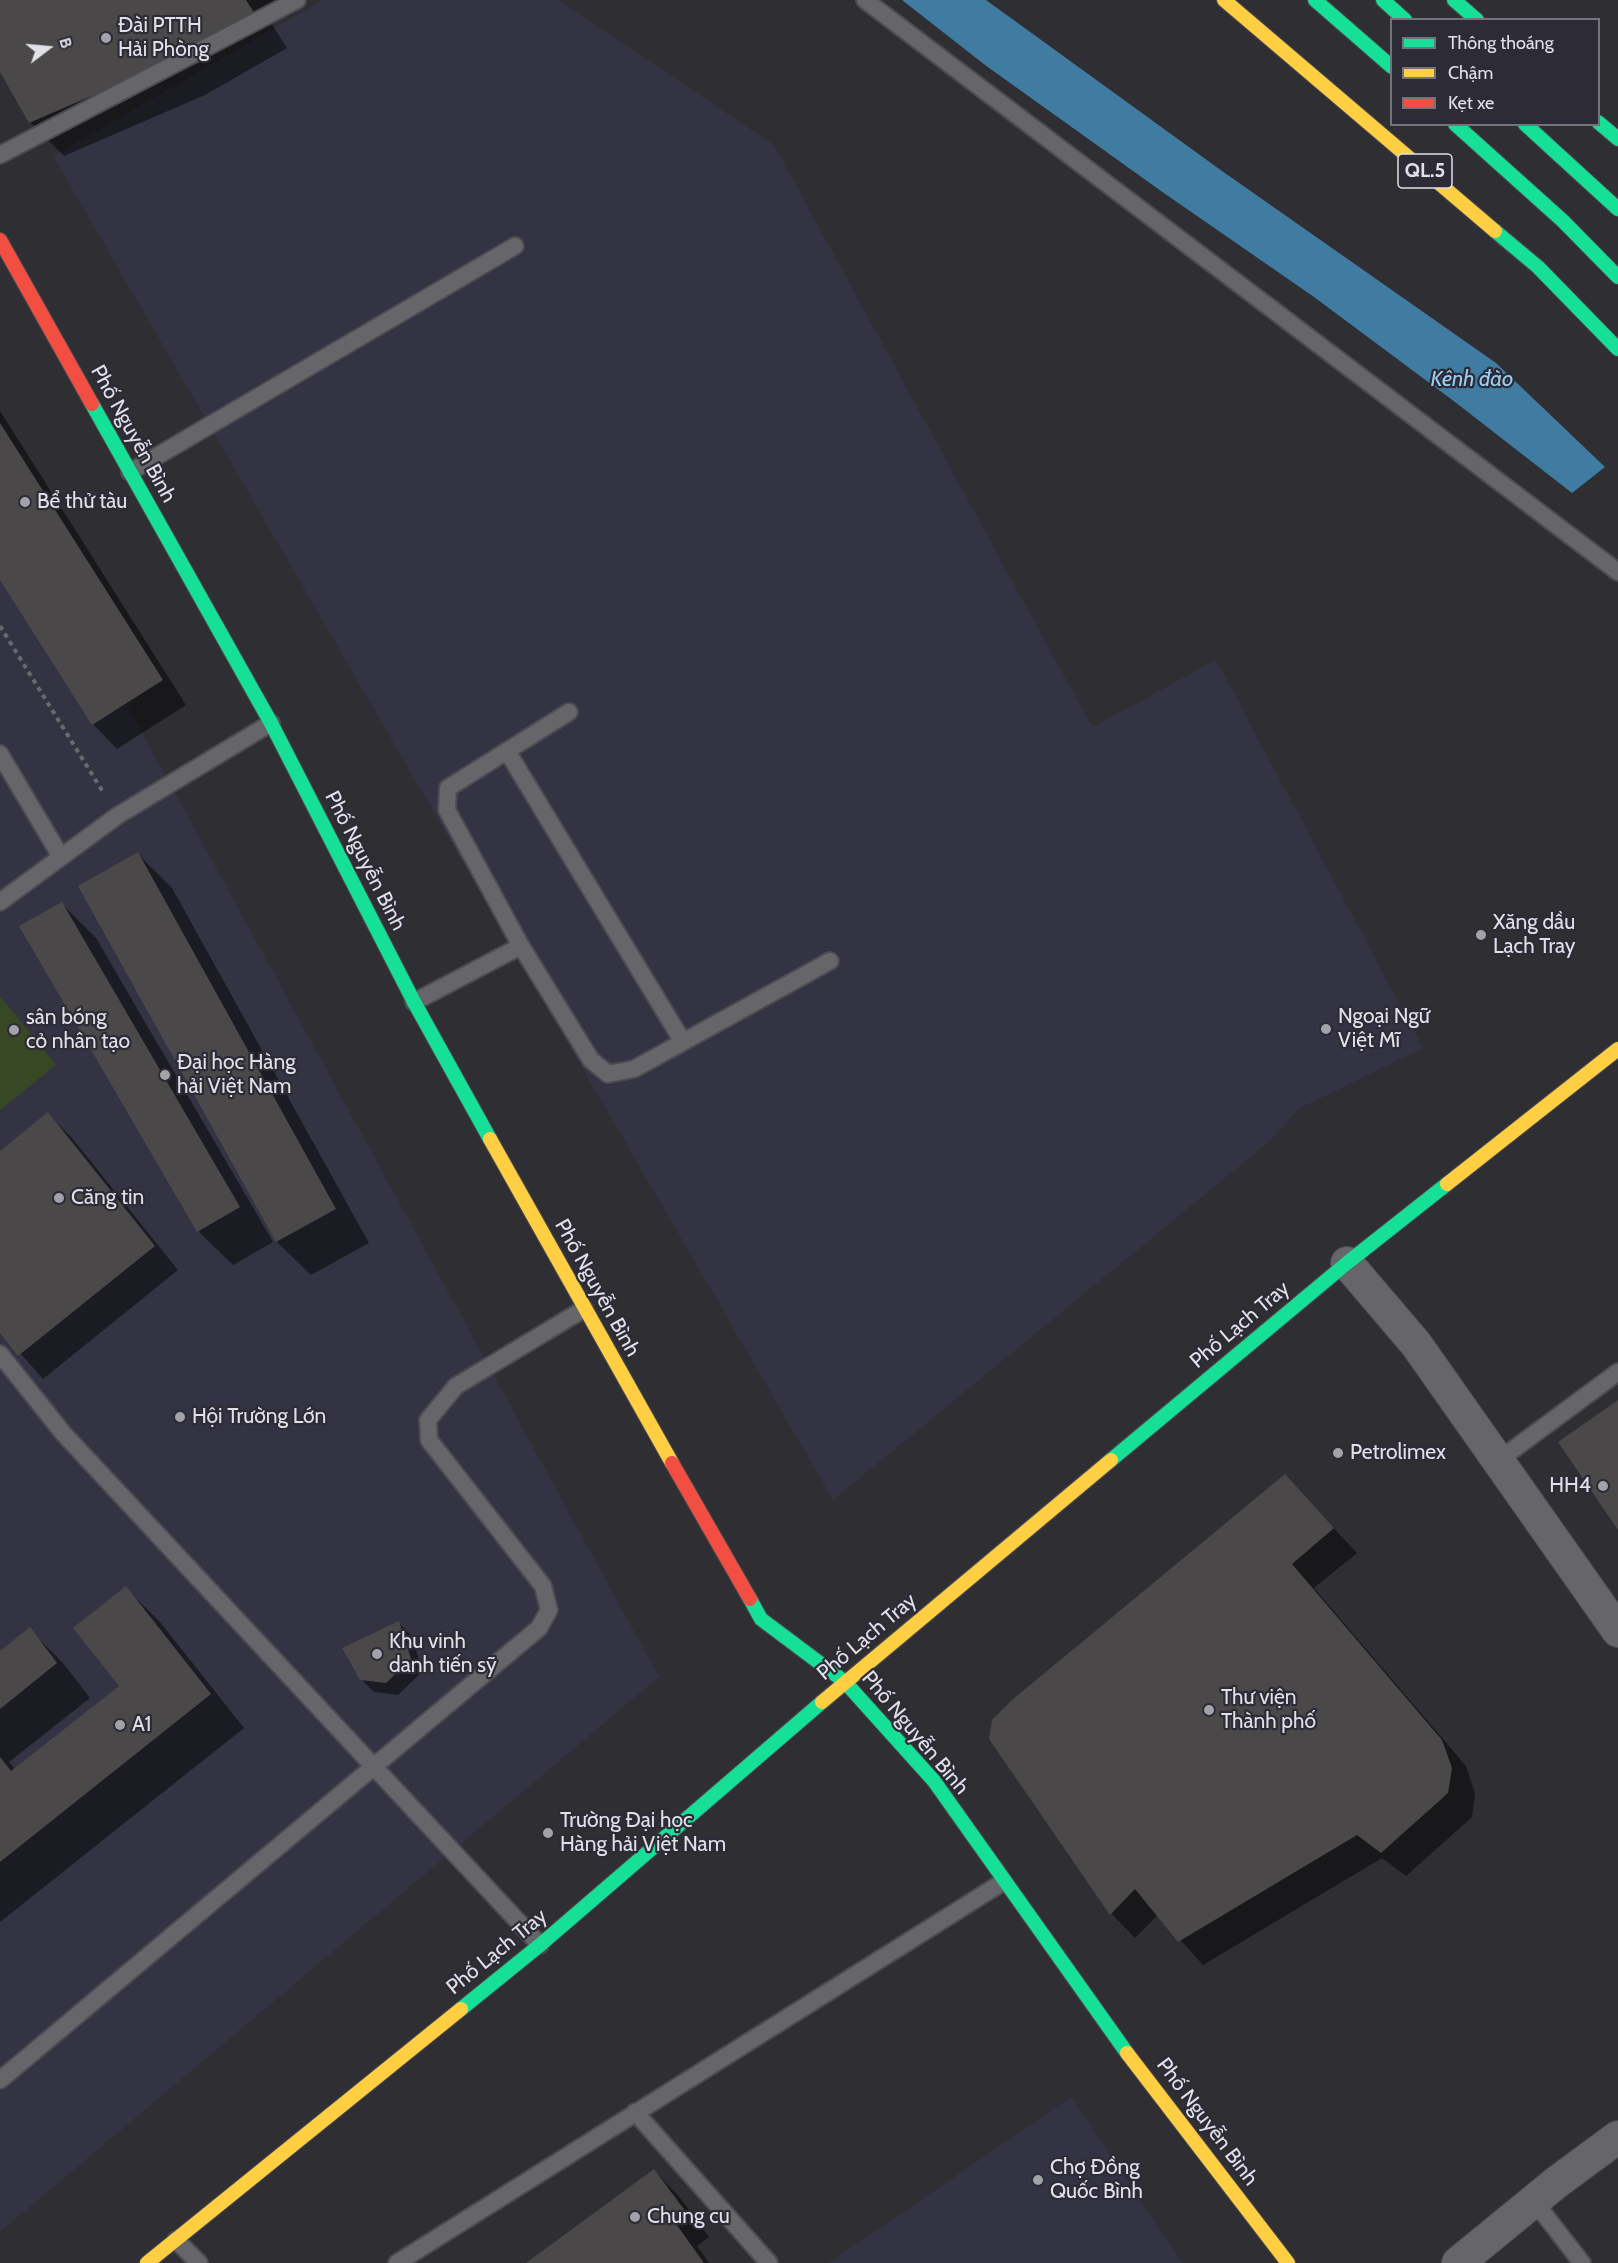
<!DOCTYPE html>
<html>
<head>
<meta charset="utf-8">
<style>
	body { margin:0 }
	#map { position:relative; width:1618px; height:2263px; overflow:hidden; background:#2e2e33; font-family:Cabin,sans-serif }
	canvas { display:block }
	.legend { position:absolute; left:1390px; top:18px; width:210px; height:108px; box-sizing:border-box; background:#2c2b36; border:2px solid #74737d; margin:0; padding:8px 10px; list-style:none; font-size:18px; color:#e0e0e8 }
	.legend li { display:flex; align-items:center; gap:12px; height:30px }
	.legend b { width:30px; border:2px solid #74737d }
	.north { position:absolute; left:18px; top:18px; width:60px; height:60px; -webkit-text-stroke:4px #2c2b36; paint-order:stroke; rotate:74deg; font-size:16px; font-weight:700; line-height:24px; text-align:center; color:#e0e0e8 }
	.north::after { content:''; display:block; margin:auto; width:21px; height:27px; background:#e0e0e8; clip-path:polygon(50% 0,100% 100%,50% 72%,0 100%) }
</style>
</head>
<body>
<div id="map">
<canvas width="1618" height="2263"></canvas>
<ul class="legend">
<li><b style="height:8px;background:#16e098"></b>Thông thoáng</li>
<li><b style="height:8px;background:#ffcf43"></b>Chậm</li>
<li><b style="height:8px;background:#f24e42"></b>Kẹt xe</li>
</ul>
<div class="north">B</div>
</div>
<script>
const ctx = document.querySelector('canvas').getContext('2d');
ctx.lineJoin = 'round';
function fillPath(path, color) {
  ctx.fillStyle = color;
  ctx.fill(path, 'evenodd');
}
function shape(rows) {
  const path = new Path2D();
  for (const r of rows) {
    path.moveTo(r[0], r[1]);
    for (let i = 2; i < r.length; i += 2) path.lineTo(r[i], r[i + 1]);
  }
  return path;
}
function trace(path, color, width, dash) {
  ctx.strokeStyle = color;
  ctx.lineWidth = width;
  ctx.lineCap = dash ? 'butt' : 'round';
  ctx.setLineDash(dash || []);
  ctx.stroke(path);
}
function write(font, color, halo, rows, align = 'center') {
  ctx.font = font + ' Cabin,sans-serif';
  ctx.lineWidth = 4.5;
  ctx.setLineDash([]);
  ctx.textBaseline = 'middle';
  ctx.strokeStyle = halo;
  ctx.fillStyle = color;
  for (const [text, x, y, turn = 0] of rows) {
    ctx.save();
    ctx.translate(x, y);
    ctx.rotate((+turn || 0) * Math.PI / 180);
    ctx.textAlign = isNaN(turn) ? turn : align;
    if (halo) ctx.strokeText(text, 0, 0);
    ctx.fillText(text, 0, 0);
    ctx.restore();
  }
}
fillPath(shape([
	[323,0,558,0,774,145,1092,727,1216,660,1423,1048,1300,1108,1270,1141,833,1500,53,156],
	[0,473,659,1677,0,2232],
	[1071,2097,1183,2263,829,2263]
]), '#343343');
fillPath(shape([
	[0,996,56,1065,0,1110]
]), '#384724');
fillPath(shape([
	[902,0,986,0,1222,171,1496,363,1605,467,1572,493,1455,402,1314,297,1161,191,985,65]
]), '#407ca2');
fillPath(shape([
	[0,0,296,0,269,20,287,48,205,95,64,156,30,122,0,69],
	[0,411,186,705,117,749,93,724,0,577],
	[138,854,172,888,369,1243,311,1275,277,1242,80,887],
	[62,904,96,938,273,1242,233,1265,199,1232,22,927],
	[48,1114,72,1138,178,1270,43,1379,0,1330,0,1152],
	[1285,1476,1357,1553,1314,1588,1466,1766,1475,1794,1472,1817,1406,1876,1382,1858,1203,1965,1158,1915,1135,1938,1112,1914,990,1739],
	[126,1588,160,1622,244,1728,0,1922,0,1653,29,1629,63,1663,90,1698,9,1762,16,1770,121,1686],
	[399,1623,411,1635,423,1671,398,1695,374,1692,361,1679],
	[654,2171,678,2195,709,2237,697,2246,709,2263,528,2263]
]), '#0007');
fillPath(shape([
	[0,0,246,0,255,14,170,62,29,123,0,72],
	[0,423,163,680,92,725,0,580],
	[138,852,336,1209,276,1242,78,886],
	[62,902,240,1207,197,1232,19,926],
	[48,1112,155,1246,18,1356,0,1333,0,1151],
	[1618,1400,1618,1530,1558,1442],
	[1285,1474,1334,1528,1292,1564,1442,1740,1452,1768,1448,1793,1381,1853,1357,1835,1178,1942,1135,1889,1110,1915,989,1739,992,1720,1012,1700],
	[126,1586,211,1694,0,1862,0,1757,11,1771,119,1686,73,1628],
	[399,1621,411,1659,386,1683,360,1680,342,1648],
	[30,1627,57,1663,0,1709,0,1651],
	[654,2169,686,2212,674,2221,704,2263,526,2263]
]), '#4a4848');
const lane = shape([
	[865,0,1618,572],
	[0,155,297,0],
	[130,472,515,246],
	[507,751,683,1042],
	[0,754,61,857],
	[0,902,117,816,271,723],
	[521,946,447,810,448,788,569,712],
	[414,1002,521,946,591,1060,608,1074,634,1069,830,961],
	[0,1354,63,1433,540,1945],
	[1499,1460,1618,1372],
	[0,2080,539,1628,549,1610,543,1586,429,1440,428,1420,456,1386,584,1309],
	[635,2112,769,2263],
	[1534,2201,1582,2263],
	[176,2240,199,2263],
	[397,2263,1003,1882]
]);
const street = shape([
	[1347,1263,1416,1344,1618,1631],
	[1458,2263,1557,2182,1618,2137]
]);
const fast = shape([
	[1315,0,1392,67],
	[1383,0,1405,20],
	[1454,0,1477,20],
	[1598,122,1618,139],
	[1455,124,1563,221,1618,277],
	[1525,124,1618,209],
	[1495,231,1538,267,1618,349],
	[92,404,271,723,414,1002,490,1139],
	[1111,1460,1347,1263,1447,1184],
	[750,1599,761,1619,845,1682,934,1781,1127,2053],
	[461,2009,540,1945,822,1702]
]);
const slow = shape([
	[1224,0,1495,231],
	[490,1139,672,1463],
	[1447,1184,1618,1049],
	[822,1702,1111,1460],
	[1127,2053,1288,2263],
	[147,2263,461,2009]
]);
const jam = shape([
	[0,240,92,404],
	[672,1463,750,1599]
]);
trace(lane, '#4b4b51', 20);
trace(street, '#4b4b51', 34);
trace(fast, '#4b4b51', 16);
trace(slow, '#4b4b51', 16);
trace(jam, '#4b4b51', 16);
trace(shape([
	[0,626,103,792]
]), '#6a6a6e', 4, [4.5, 4.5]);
trace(lane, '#65656a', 16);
trace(street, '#65656a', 32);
trace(fast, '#16e098', 14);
trace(slow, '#ffcf43', 14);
trace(jam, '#f24e42', 14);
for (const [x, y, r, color] of [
	[106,38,6,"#a2a2a9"],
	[25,502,6,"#a2a2a9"],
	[1481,935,6,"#a2a2a9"],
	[1326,1029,6,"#a2a2a9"],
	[14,1030,6,"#a2a2a9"],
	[165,1075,6,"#a2a2a9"],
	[59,1198,6,"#a2a2a9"],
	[180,1417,6,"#a2a2a9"],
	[1338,1453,6,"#a2a2a9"],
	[1603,1486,6,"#a2a2a9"],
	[377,1654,6,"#a2a2a9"],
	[1209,1710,6,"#a2a2a9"],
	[120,1725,6,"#a2a2a9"],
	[548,1833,6,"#a2a2a9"],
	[1038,2180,6,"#a2a2a9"],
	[635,2217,6,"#a2a2a9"]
]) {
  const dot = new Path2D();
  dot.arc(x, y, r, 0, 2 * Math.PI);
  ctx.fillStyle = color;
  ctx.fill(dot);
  trace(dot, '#2c2b36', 2);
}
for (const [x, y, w] of [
	[1425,171,54]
]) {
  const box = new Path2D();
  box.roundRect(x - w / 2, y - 17, w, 34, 4.5);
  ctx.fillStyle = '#2c2b36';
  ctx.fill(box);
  trace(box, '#e0e0e8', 1.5);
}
write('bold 20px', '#e0e0e8', null, [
	["QL.5",1425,171]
]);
write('21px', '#e0e0e8', '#2c2b36', [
	["Đài PTTH",118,26],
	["Hải Phòng",118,50],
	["Bể thử tàu",37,502],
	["Xăng dầu",1493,923],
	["Lạch Tray",1493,947],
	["Ngoại Ngữ",1338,1017],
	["Việt Mĩ",1338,1041],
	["sân bóng",26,1018],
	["cỏ nhân tạo",26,1042],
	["Đại học Hàng",177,1063],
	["hải Việt Nam",177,1087],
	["Căng tin",71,1198],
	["Hội Trường Lớn",192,1417],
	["Petrolimex",1350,1453],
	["HH4",1591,1486,"right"],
	["Khu vinh",389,1642],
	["danh tiến sỹ",389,1666],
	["Thư viện",1221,1698],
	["Thành phố",1221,1722],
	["A1",132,1725],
	["Trường Đại học",560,1821],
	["Hàng hải Việt Nam",560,1845],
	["Chợ Đồng",1050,2168],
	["Quốc Bình",1050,2192],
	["Chung cu",647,2217]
], 'left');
write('21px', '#e0e0e8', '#2c2b36', [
	["Phố Nguyễn Bình",133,434,61],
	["Phố Nguyễn Bình",365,861,63],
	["Phố Nguyễn Bình",597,1288,61],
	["Phố Lạch Tray",1240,1325,-40],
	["Phố Lạch Tray",867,1637,-40],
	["Phố Nguyễn Bình",915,1733,50],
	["Phố Lạch Tray",497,1952,-39],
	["Phố Nguyễn Bình",1207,2122,53]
]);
write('italic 22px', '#9bcff2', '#2c2b36', [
	["Kênh đào",1472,380]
]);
</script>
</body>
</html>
